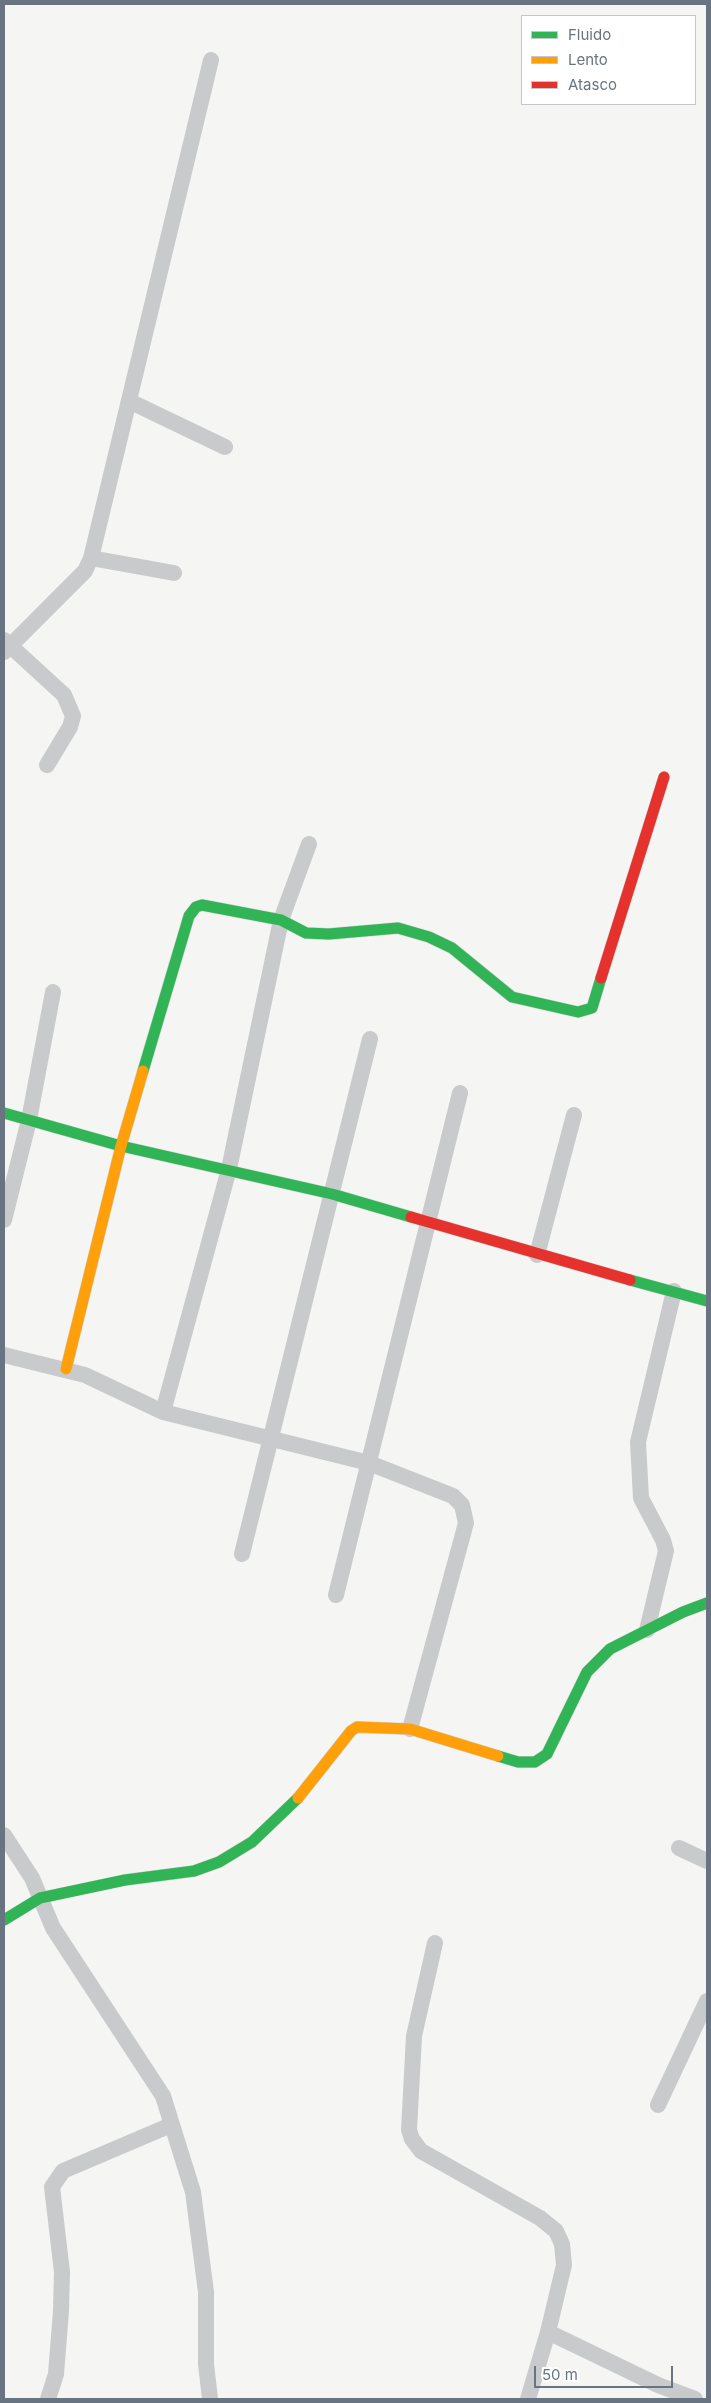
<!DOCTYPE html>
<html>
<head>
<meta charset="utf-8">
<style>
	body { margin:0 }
	#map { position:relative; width:711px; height:2403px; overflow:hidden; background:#f5f5f4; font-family:Inter,sans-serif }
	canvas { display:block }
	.frame { position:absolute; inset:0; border:5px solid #687481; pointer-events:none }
	.legend { position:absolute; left:521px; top:15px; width:175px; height:90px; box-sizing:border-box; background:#fff; border:1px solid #c3c7cd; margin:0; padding:6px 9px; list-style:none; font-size:15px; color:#687481 }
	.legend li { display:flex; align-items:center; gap:10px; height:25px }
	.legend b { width:25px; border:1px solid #c3c7cd }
	.scale { position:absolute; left:534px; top:2366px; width:139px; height:22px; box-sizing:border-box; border:2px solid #687481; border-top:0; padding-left:6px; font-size:15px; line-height:18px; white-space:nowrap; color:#687481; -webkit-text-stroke:4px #fff; paint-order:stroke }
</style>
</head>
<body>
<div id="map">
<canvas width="711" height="2403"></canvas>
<div class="frame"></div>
<ul class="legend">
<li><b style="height:6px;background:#30b455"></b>Fluido</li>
<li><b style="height:6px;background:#ff9f0a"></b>Lento</li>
<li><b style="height:6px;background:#e5322d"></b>Atasco</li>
</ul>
<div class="scale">50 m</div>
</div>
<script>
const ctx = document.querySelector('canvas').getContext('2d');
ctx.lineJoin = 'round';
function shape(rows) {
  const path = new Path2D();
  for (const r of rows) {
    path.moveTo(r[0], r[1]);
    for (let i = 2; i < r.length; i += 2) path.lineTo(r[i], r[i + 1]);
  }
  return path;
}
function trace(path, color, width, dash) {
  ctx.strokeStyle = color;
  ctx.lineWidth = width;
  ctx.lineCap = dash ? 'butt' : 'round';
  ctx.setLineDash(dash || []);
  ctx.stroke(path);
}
const fast = shape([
	[143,1071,189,916,196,907,202,905,281,920,306,933,329,934,398,928,429,937,452,948,512,997,578,1012,592,1008,601,978],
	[4,1113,121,1146,332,1194,411,1217],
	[630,1280,707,1301],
	[498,1756,518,1762,535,1762,547,1754,587,1672,610,1649,683,1612,707,1603],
	[4,1920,40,1898,125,1880,194,1871,219,1862,252,1842,298,1798]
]);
const slow = shape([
	[66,1369,121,1146,143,1071],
	[298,1798,351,1731,357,1727,410,1729,498,1756]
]);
const jam = shape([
	[601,978,664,777],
	[411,1217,630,1280]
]);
trace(fast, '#d1d1d2', 12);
trace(slow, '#d1d1d2', 12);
trace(jam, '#d1d1d2', 12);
trace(shape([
	[129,401,225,447],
	[91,558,174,573],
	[4,640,64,695,73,716,70,727,47,765],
	[4,652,85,571,91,558,211,60],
	[4,1220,29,1120,53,992],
	[537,1255,574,1115],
	[4,1355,85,1375,163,1412,369,1463,453,1496,462,1505,466,1523,410,1729],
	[163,1412,229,1169,281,920,309,844],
	[242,1554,370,1039],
	[336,1595,460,1093],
	[647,1630,666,1551,663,1540,641,1498,638,1442,674,1291],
	[4,1835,32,1878,53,1928,163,2096,193,2192,206,2292,206,2364,210,2399],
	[679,1848,707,1861],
	[435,1943,414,2036,409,2130,412,2139,421,2151,540,2218,556,2231,562,2244,564,2265,548,2332,528,2399],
	[658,2105,707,2001],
	[548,2332,658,2385,695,2399],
	[48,2399,56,2374,61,2311,62,2272,52,2187,63,2171,171,2125]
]), '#c9cacb', 16);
trace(fast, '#30b455', 11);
trace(slow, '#ff9f0a', 11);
trace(jam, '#e5322d', 11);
</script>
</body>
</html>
